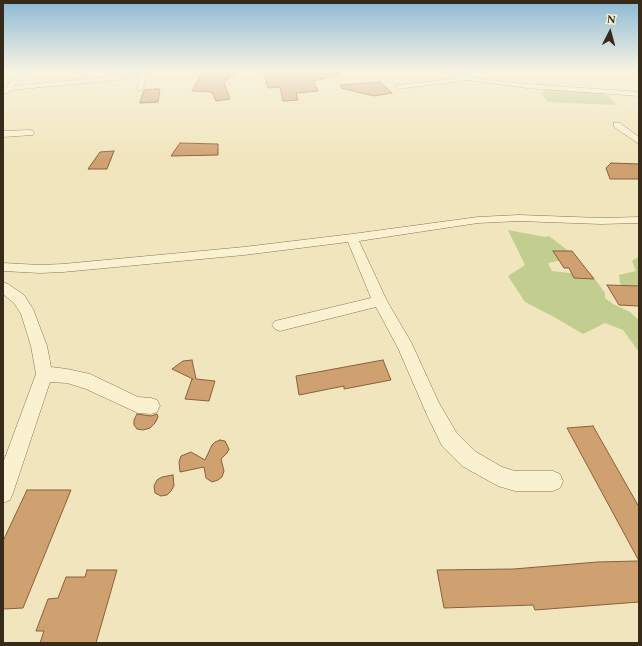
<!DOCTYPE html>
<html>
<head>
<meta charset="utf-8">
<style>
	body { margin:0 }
	#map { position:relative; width:642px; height:646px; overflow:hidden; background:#f0e5bc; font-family:Spectral,serif }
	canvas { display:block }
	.frame { position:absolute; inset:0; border:4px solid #362b1b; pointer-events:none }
	.north { position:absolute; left:590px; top:12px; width:40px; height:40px; -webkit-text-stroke:3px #f7eecc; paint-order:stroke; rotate:6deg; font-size:11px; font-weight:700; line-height:16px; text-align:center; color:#362b1b }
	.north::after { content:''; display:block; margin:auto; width:14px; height:18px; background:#362b1b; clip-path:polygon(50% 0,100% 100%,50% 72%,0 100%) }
</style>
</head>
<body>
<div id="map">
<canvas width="642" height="646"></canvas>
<div class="frame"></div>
<div class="north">N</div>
</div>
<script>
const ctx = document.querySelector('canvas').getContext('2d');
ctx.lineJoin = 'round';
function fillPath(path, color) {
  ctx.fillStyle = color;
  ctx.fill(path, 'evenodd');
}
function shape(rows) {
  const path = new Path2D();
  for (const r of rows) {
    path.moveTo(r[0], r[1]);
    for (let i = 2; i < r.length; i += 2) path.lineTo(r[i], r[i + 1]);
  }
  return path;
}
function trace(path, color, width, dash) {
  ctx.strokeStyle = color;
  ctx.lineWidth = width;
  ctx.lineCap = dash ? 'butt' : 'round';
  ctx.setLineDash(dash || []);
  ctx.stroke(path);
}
fillPath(shape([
	[545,88,605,93,617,105,548,102,542,94],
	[508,230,545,237,549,236,570,252,567,259,548,263,552,271,578,274,577,261,592,275,605,293,605,298,613,304,630,312,639,320,639,352,623,330,605,323,583,334,556,318,525,302,508,276,525,265],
	[638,257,639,257,639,297,632,297,620,283,619,275,636,271,632,261]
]), '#c1ce90');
const building = shape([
	[204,70,238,70,224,83,230,99,216,101,212,92,192,91,204,70],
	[263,70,340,70,340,75,313,81,318,91,296,93,298,100,283,101,280,87,268,88,263,70],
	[380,82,392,93,374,96,341,88,341,85,380,82],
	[156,89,160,89,158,102,140,103,144,90,156,89],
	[180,143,218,144,218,155,171,156,180,143],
	[114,151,107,169,88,169,100,152,114,151],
	[611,163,639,164,639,179,610,179,606,168,611,163],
	[553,251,572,251,594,279,574,278,569,268,564,268,553,251],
	[607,285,639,286,639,306,619,305,607,285],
	[192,360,196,379,215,381,209,401,185,399,192,379,193,379,172,369,183,361,192,360],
	[383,360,391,380,344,389,344,386,299,395,296,376,383,360],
	[137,414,151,416,157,414,158,417,155,423,150,428,143,430,137,429,134,425,134,420,137,414],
	[593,426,639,507,639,602,535,610,533,605,444,608,437,570,514,569,597,562,639,561,567,428,593,426],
	[220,440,225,441,229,449,227,453,221,459,224,471,222,477,218,480,212,482,206,478,204,467,180,472,179,462,181,456,191,452,205,460,212,445,215,442,220,440],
	[173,475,174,486,171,491,167,495,161,496,155,493,154,486,157,480,162,477,173,475],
	[27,490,71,490,23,608,3,609,3,541,27,490],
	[87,570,117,570,96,643,40,643,44,631,36,631,48,599,58,598,66,577,85,577,87,570]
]);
fillPath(building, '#d0a170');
trace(building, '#88603a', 1);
const minor = shape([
	[23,70,30,70,13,86,117,76,145,70,155,70,147,73,143,89,140,91,137,89,140,75,117,80,11,90,8,93,4,93,3,87,6,87,10,82,23,70],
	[462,75,480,79,527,84,639,92,639,96,527,88,468,80,398,89,395,87,398,85,459,78,460,76,462,75],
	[614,123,620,123,639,137,639,144,614,127,614,123],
	[30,130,33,131,34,133,33,135,3,137,3,131,30,130],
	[519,215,601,218,639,217,639,223,601,224,519,221,478,223,359,241,387,301,411,342,439,403,456,432,476,452,502,467,515,471,553,471,560,474,563,481,560,488,553,491,515,491,498,486,462,466,442,446,427,415,398,348,376,307,280,331,275,329,272,325,275,321,371,298,348,242,244,255,63,272,40,273,3,271,3,263,40,265,63,264,244,247,352,234,478,217,519,215],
	[3,282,8,284,24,295,33,309,47,346,51,367,67,369,90,374,138,397,151,398,157,400,160,406,157,412,151,414,138,413,86,389,67,383,50,382,13,493,10,500,3,503,3,463,36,374,31,346,21,314,14,303,3,294,3,282]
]);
trace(minor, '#887555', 1);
fillPath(minor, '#faf1d0');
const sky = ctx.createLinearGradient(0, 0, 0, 160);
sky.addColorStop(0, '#8bb9d6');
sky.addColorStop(0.44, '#f8f3e1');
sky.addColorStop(1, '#f8f3e100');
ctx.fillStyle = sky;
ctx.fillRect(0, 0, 642, 160);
</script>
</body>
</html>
